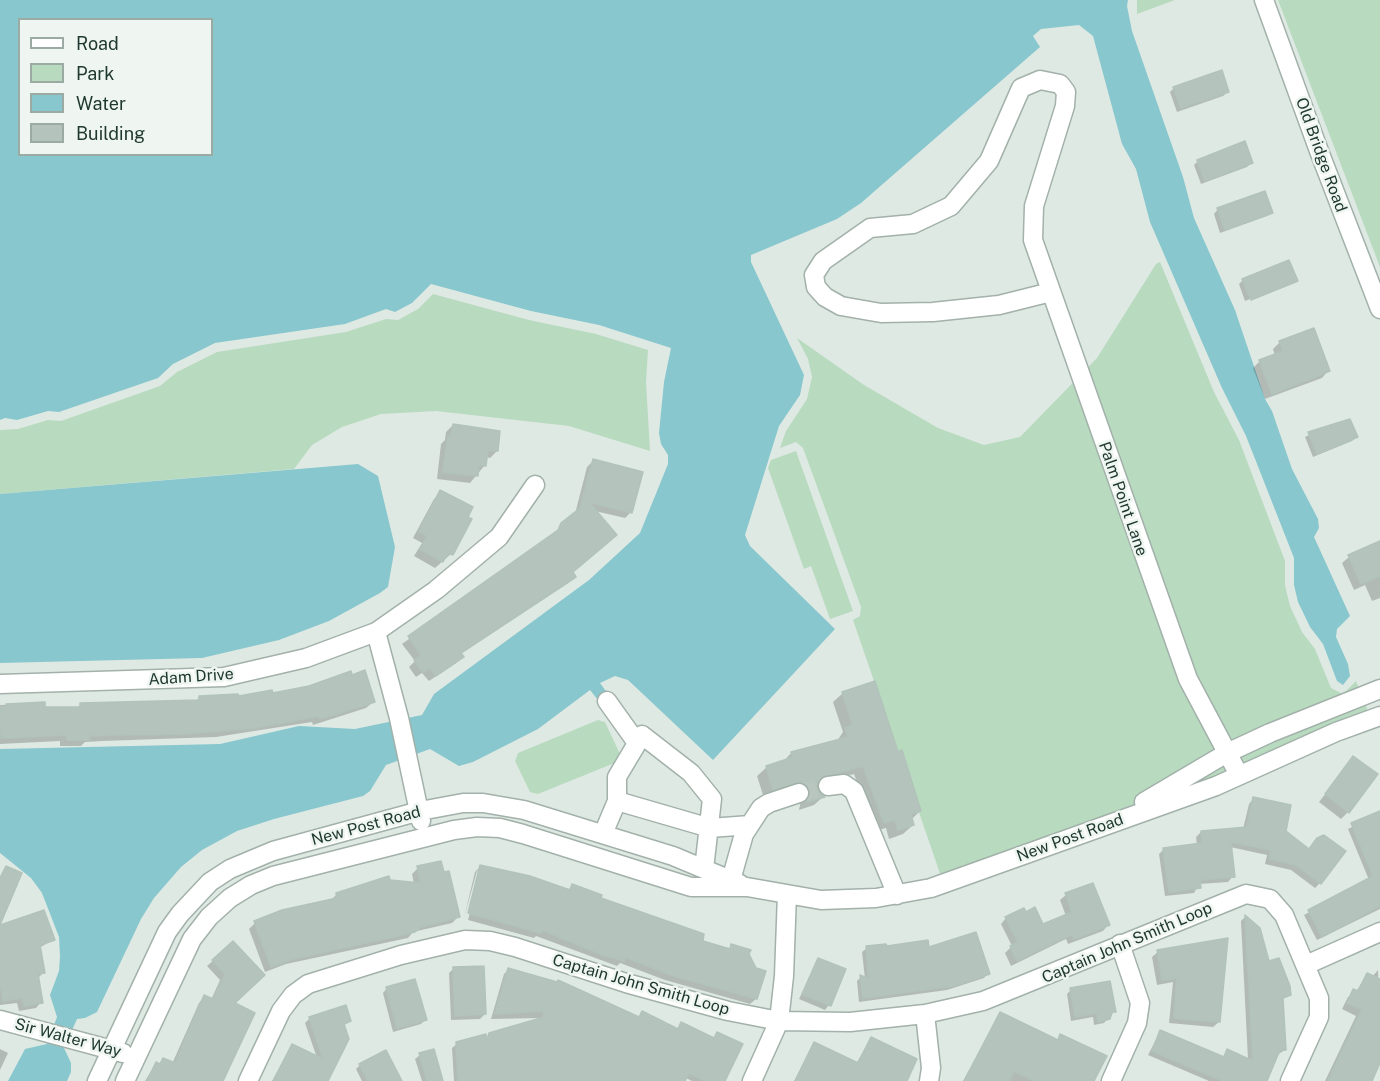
<!DOCTYPE html>
<html>
<head>
<meta charset="utf-8">
<style>
	body { margin:0 }
	#map { position:relative; width:1380px; height:1081px; overflow:hidden; background:#dfe9e4; font-family:"Public Sans",sans-serif }
	canvas { display:block }
	.legend { position:absolute; left:18px; top:18px; width:195px; height:138px; box-sizing:border-box; background:#eff6f2; border:2px solid #9caaa4; margin:0; padding:8px 10px; list-style:none; font-size:18px; color:#203930 }
	.legend li { display:flex; align-items:center; gap:12px; height:30px }
	.legend b { width:30px; border:2px solid #9caaa4 }
</style>
</head>
<body>
<div id="map">
<canvas width="1380" height="1081"></canvas>
<ul class="legend">
<li><b style="height:8px;background:#fff"></b>Road</li>
<li><b style="height:16px;background:#b8dabf"></b>Park</li>
<li><b style="height:16px;background:#88c7cd"></b>Water</li>
<li><b style="height:16px;background:#b4c4bd"></b>Building</li>
</ul>
</div>
<script>
const ctx = document.querySelector('canvas').getContext('2d');
ctx.lineJoin = 'round';
function fillPath(path, color) {
  ctx.fillStyle = color;
  ctx.fill(path, 'evenodd');
}
function shape(rows) {
  const path = new Path2D();
  for (const r of rows) {
    path.moveTo(r[0], r[1]);
    for (let i = 2; i < r.length; i += 2) path.lineTo(r[i], r[i + 1]);
  }
  return path;
}
function trace(path, color, width, dash) {
  ctx.strokeStyle = color;
  ctx.lineWidth = width;
  ctx.lineCap = dash ? 'butt' : 'round';
  ctx.setLineDash(dash || []);
  ctx.stroke(path);
}
function write(font, color, halo, rows, align = 'center') {
  ctx.font = font + ' "Public Sans",sans-serif';
  ctx.lineWidth = 5;
  ctx.setLineDash([]);
  ctx.textBaseline = 'middle';
  ctx.strokeStyle = halo;
  ctx.fillStyle = color;
  for (const [text, x, y, turn = 0] of rows) {
    ctx.save();
    ctx.translate(x, y);
    ctx.rotate((+turn || 0) * Math.PI / 180);
    ctx.textAlign = isNaN(turn) ? turn : align;
    if (halo) ctx.strokeText(text, 0, 0);
    ctx.fillText(text, 0, 0);
    ctx.restore();
  }
}
fillPath(shape([
	[1137,0,1175,0,1137,14],
	[1278,0,1380,0,1380,267],
	[1160,262,1214,392,1239,440,1285,561,1285,585,1290,606,1302,632,1315,649,1331,688,1343,694,1356,681,1370,716,946,891,853,620,860,616,861,607,803,448,796,442,780,448,786,431,807,399,812,377,808,359,797,338,864,385,938,428,984,445,1020,437,1097,358,1156,264],
	[433,294,529,320,596,334,648,350,646,382,650,451,569,426,436,411,381,414,342,427,312,445,294,469,0,494,0,430,18,429,48,420,61,421,160,386,177,372,217,352,346,332,386,319,398,320,418,309],
	[796,451,853,611,830,619,811,566,804,569,768,468,771,460],
	[598,720,605,722,620,754,617,762,538,794,530,792,515,761,518,753]
]), '#b8dabf');
fillPath(shape([
	[0,0,1128,0,1127,6,1132,31,1183,177,1194,218,1235,310,1265,399,1272,411,1292,469,1318,519,1319,528,1314,537,1350,616,1337,629,1336,637,1348,664,1350,676,1343,685,1337,681,1323,644,1310,627,1298,602,1294,585,1294,558,1246,436,1222,388,1150,222,1136,169,1122,144,1093,36,1079,25,1041,29,1033,36,1040,47,861,203,837,219,751,255,751,262,804,375,800,395,779,426,745,535,750,546,835,629,713,760,628,680,615,676,600,683,611,698,602,705,590,690,538,729,473,762,459,766,430,749,386,765,370,791,363,796,274,819,237,831,202,850,181,867,154,898,141,919,97,1012,85,1018,77,1019,64,1048,71,1063,71,1072,67,1081,8,1081,25,1049,47,1044,57,1017,50,995,59,971,60,956,59,937,42,893,31,878,0,853,0,749,220,744,299,726,355,729,422,715,434,694,589,580,640,533,668,464,668,455,661,444,659,433,664,382,671,348,599,325,531,311,431,284,412,303,395,312,386,309,345,324,215,343,173,364,158,378,59,412,48,411,17,420,5,418,0,420],
	[20,20,212,20,212,154,20,154],
	[358,464,378,476,395,547,388,587,380,593,329,621,279,640,202,658,0,663,0,494]
]), '#88c7cd');
fillPath(shape([
	[1174,88,1228,92,1223,96,1177,112,1170,92],
	[1198,161,1251,163,1247,167,1201,184,1194,165],
	[1218,209,1271,212,1267,216,1220,233,1214,214],
	[1243,280,1296,281,1245,301,1239,284],
	[1280,342,1328,371,1322,378,1265,399,1253,368,1260,361,1275,356,1273,349],
	[453,425,497,451,490,458,486,457,485,465,470,483,437,479,441,444,445,440,446,432],
	[1330,425,1332,428,1356,437,1352,441,1313,457,1305,437],
	[593,461,631,512,625,518,595,511,571,572,574,577,568,583,460,654,462,657,456,663,429,681,422,673,416,677,409,667,415,661,402,644,553,535,575,514,587,467],
	[441,492,451,554,435,568,414,556,422,543,413,538,434,499],
	[1380,543,1380,598,1372,601,1365,585,1354,590,1342,563,1349,557],
	[843,693,897,754,920,811,911,820,913,825,903,834,889,839,886,828,875,831,854,774,817,784,815,788,823,797,814,805,799,810,801,800,764,798,757,776,767,767,783,762,791,753,837,741,843,732,833,702],
	[271,695,373,702,366,708,313,725,312,722,216,737,103,741,85,742,81,746,60,746,60,741,0,744,0,705,43,704,44,708,77,708,80,705,195,702,199,698],
	[1353,758,1348,812,1341,819,1319,802],
	[1254,798,1284,832,1308,851,1343,852,1320,883,1315,888,1291,870,1265,864,1267,855,1230,847,1233,876,1228,882,1199,884,1194,893,1165,896,1159,854,1164,849,1197,845,1196,837,1201,832,1243,829,1249,804],
	[1380,813,1380,909,1317,940,1304,915,1369,880,1348,829],
	[481,866,568,890,573,885,599,899,701,942,728,950,732,946,748,954,756,999,750,1004,665,980,620,963,617,966,536,936,534,938,468,920,480,871,477,871,464,918,475,872],
	[418,868,458,917,452,923,413,932,408,938,286,964,265,972,249,929,255,923,283,912,331,900,337,894,389,881,414,884,412,874],
	[1066,895,1108,925,1103,931,1068,944,1066,939,1011,966,1005,953,1012,946,1001,924,1006,918,1042,926,1066,916,1060,900],
	[1245,917,1268,963,1289,994,1281,1000,1285,1050,1277,1055,1265,1081,1209,1081,1148,1055,1160,1032,1222,1058,1227,1051,1248,1060,1241,921],
	[0,926,53,940,39,948,43,973,37,979,41,1002,36,1008,19,1011,17,1003,0,1005],
	[233,943,232,1004,220,1081,145,1081,156,1063,159,1064,164,1059,172,1064,199,1003,205,997,211,1000,220,980,207,966],
	[867,948,928,949,988,973,984,978,947,990,859,1002,857,981,861,977,865,979,862,952],
	[1158,952,1219,1022,1213,1027,1169,1023,1173,982,1157,985,1152,957],
	[818,959,829,1005,825,1010,799,999],
	[482,967,484,1015,480,1019,451,1020,449,973,454,968],
	[508,970,637,1018,642,1013,676,1030,682,1024,712,1039,717,1034,723,1081,692,1081,684,1077,682,1081,454,1081,452,1048,457,1044,485,1039,490,1034,540,1018,491,1019,504,974],
	[1378,970,1380,1061,1349,1081,1325,1081,1356,1016,1342,1009,1348,997,1356,992,1367,974,1372,977],
	[387,988,425,1020,421,1024,393,1032,383,993],
	[1071,990,1114,1012,1104,1023,1094,1025,1093,1017,1071,1021,1067,994],
	[345,1007,350,1021,343,1026,327,1081,272,1081,292,1046,317,1058,305,1023,309,1019],
	[1000,1014,1056,1041,1061,1036,1093,1081,957,1081,963,1081],
	[871,1038,905,1081,794,1081,814,1044,856,1064],
	[0,1049,8,1053,0,1070],
	[420,1055,441,1081,422,1081,415,1059],
	[360,1065,401,1081,362,1081,356,1069]
]), '#0003');
const building = shape([
	[1222,70,1229,92,1181,108,1173,87,1222,70],
	[1245,141,1253,163,1205,181,1197,160,1245,141],
	[1265,191,1273,213,1225,230,1217,208,1265,191],
	[1289,260,1298,281,1251,300,1242,279,1289,260],
	[1314,328,1330,371,1272,394,1259,360,1283,351,1279,341,1314,328],
	[1350,419,1358,437,1317,454,1308,432,1350,419],
	[453,424,500,431,498,451,488,450,486,466,479,465,478,476,443,472,448,436,451,436,453,424],
	[593,459,643,472,632,513,589,502,617,535,573,572,576,577,461,653,464,657,436,676,430,668,423,672,414,660,421,655,408,636,558,530,561,523,580,508,593,459],
	[440,490,473,507,468,517,472,519,453,555,448,553,443,562,420,549,427,536,419,531,440,490],
	[1380,541,1380,576,1361,584,1348,555,1380,541],
	[365,670,375,702,320,719,319,716,255,728,183,734,111,735,89,736,89,740,67,740,66,735,1,738,0,707,6,707,6,704,45,702,45,707,80,707,80,703,199,700,199,696,238,694,239,696,272,690,273,693,309,686,351,671,352,675,365,670],
	[875,681,898,752,902,750,921,811,911,814,914,825,898,830,895,820,884,823,863,766,822,777,817,788,825,797,807,802,810,790,802,782,773,790,766,766,793,757,791,752,848,737,845,728,853,725,842,692,875,681],
	[1353,756,1378,774,1349,813,1325,794,1353,756],
	[1253,797,1291,805,1286,831,1309,849,1317,838,1324,835,1346,851,1321,884,1296,865,1270,859,1271,850,1231,842,1235,877,1200,880,1201,888,1169,892,1163,848,1202,843,1201,831,1247,827,1253,797],
	[1380,811,1380,906,1322,937,1308,910,1373,876,1351,823,1380,811],
	[441,861,444,872,449,871,460,917,421,927,415,932,293,959,271,967,254,921,282,910,337,898,336,893,389,876,390,880,421,883,417,866,441,861],
	[480,865,530,876,570,890,572,884,602,895,601,898,704,934,703,941,730,949,731,944,751,950,749,954,756,968,766,971,757,999,671,975,625,957,624,961,603,955,542,930,541,933,468,913,480,865],
	[6,866,22,873,0,925,0,878,6,866],
	[1093,883,1110,925,1074,939,1072,934,1017,961,1010,946,1018,942,1005,917,1024,908,1026,912,1035,907,1043,924,1072,912,1065,893,1093,883],
	[44,910,55,940,40,945,45,973,38,974,43,1003,24,1006,22,998,3,1001,0,982,0,925,44,910],
	[1245,915,1260,928,1269,961,1279,958,1290,986,1291,995,1283,998,1286,1050,1280,1050,1267,1081,1223,1081,1152,1051,1160,1030,1224,1057,1227,1049,1253,1061,1245,915],
	[976,932,990,974,953,986,863,998,860,975,869,979,866,946,886,944,887,946,928,940,929,947,976,932],
	[1228,938,1220,1022,1174,1018,1177,978,1162,980,1157,950,1228,938],
	[233,941,265,975,235,1003,255,1013,223,1081,147,1081,156,1062,160,1064,163,1058,175,1063,204,995,213,999,225,974,212,960,233,941],
	[818,958,846,969,831,1006,802,994,818,958],
	[484,966,486,1014,455,1016,453,967,484,966],
	[508,968,557,982,558,980,639,1017,642,1011,678,1029,681,1022,714,1038,717,1032,743,1044,725,1081,705,1081,689,1073,685,1081,458,1081,456,1042,486,1034,487,1042,489,1033,544,1017,543,1011,495,1014,508,968],
	[1367,973,1380,979,1380,1063,1372,1081,1328,1081,1362,1009,1347,1003,1353,989,1358,991,1367,973],
	[415,979,427,1020,397,1028,386,987,415,979],
	[1110,981,1116,1012,1112,1012,1110,1019,1098,1022,1097,1013,1075,1017,1070,988,1110,981],
	[346,1005,351,1021,344,1024,349,1039,328,1081,273,1081,292,1044,323,1059,309,1017,346,1005],
	[1000,1012,1058,1040,1060,1034,1107,1056,1094,1081,1035,1081,1014,1071,1009,1081,964,1081,1000,1012],
	[871,1037,917,1059,907,1081,795,1081,814,1042,858,1063,871,1037],
	[434,1049,443,1081,427,1081,419,1053,434,1049],
	[386,1050,402,1081,368,1081,359,1064,386,1050]
]);
fillPath(building, '#b4c4bd');
trace(building, '#b1c3ba', 1.5);
trace(shape([
	[799,793,828,786]
]), '#b9c6c0', 18, [18, 9]);
const minor = shape([
	[1264,0,1319,151,1380,309],
	[1051,292,999,305,933,312,881,313,841,306,825,297,816,287,814,275,823,261,870,228,913,224,951,206,989,161,1021,88,1040,80,1060,84,1066,92,1065,106,1034,206,1033,240,1188,679,1239,775],
	[376,632,399,718,421,821],
	[0,684,224,677,306,658,376,632,436,590,499,537,535,485],
	[607,701,637,743],
	[828,786,844,784,854,791,897,895],
	[617,801,710,828,750,825],
	[1144,802,1227,753,1270,733,1380,689],
	[603,834,617,801,617,777,642,735,691,773,712,799,704,869],
	[731,880,744,834,761,808,769,803,799,793],
	[1306,965,1380,932],
	[925,1014,931,1068,929,1081],
	[0,1020,123,1053],
	[97,1081,167,932,180,914,210,882,230,869,273,851,420,811,463,803,483,803,524,810,673,856,740,884],
	[125,1081,192,939,209,917,230,898,251,885,273,876,454,830,477,827,500,828,523,834,691,887,747,887,821,900,876,898,931,888,1216,786,1336,732,1380,716],
	[248,1081,281,1011,293,995,308,984,401,955,465,940,490,941,515,947,626,983,728,1011,779,1021,850,1022,925,1014,983,1001,1246,894,1270,899,1284,915,1319,998,1319,1017,1290,1081],
	[752,1081,779,1021,784,976,787,894],
	[1111,1081,1137,1023,1140,1003,1120,944]
]);
trace(minor, '#a2b1aa', 21);
trace(minor, '#fff', 18);
write('16px', '#203930', '#eff6f2', [
	["Old Bridge Road",1321,155,70],
	["Palm Point Lane",1123,499,71],
	["Adam Drive",191,677,-4],
	["New Post Road",366,826,-15],
	["New Post Road",1070,838,-20],
	["Captain John Smith Loop",1127,943,-23],
	["Captain John Smith Loop",641,985,16],
	["Sir Walter Way",68,1038,15]
]);
</script>
</body>
</html>
